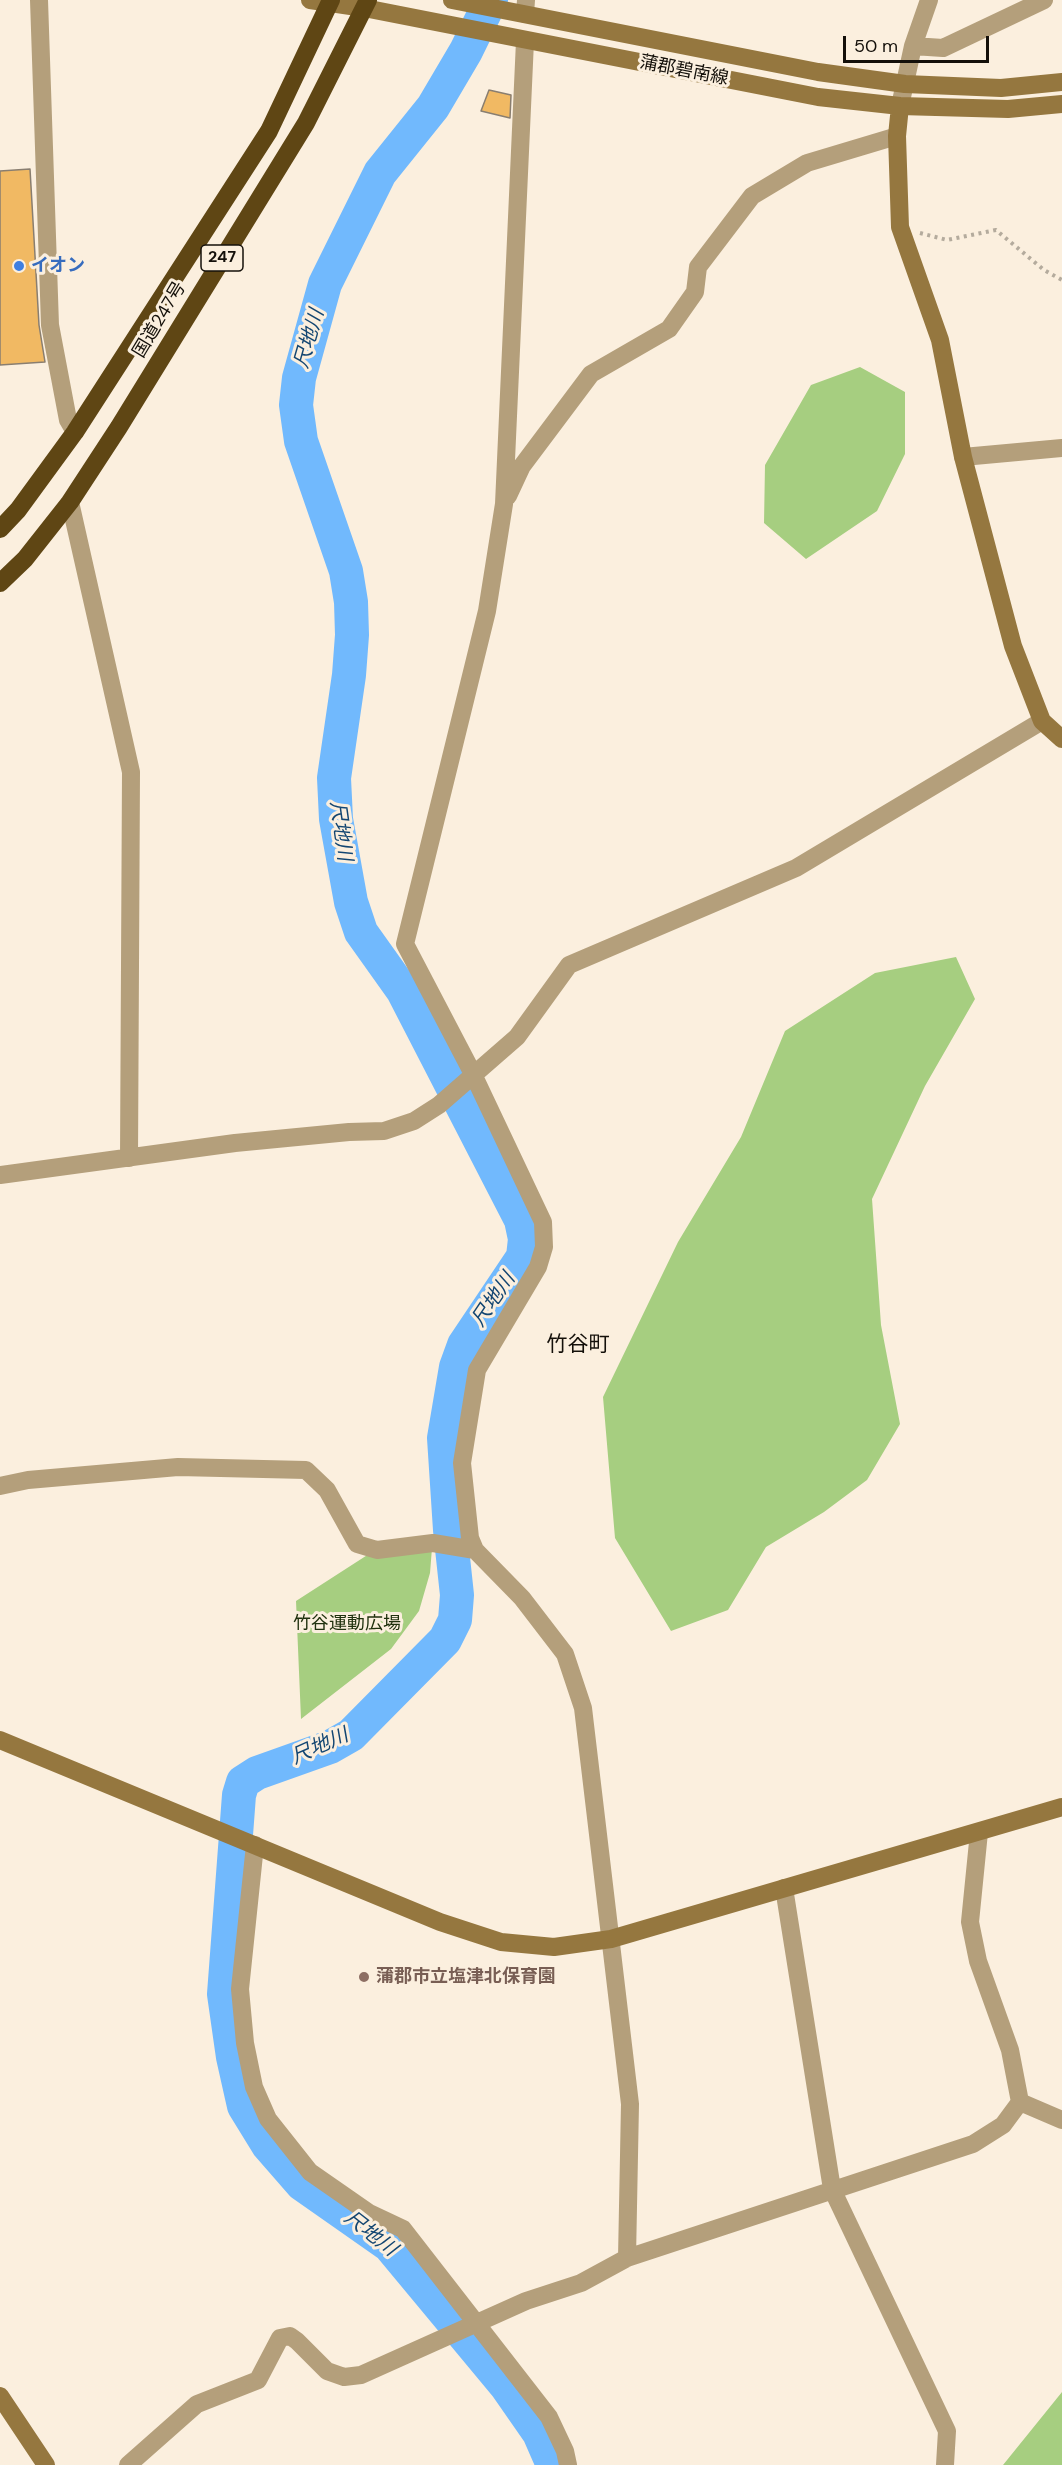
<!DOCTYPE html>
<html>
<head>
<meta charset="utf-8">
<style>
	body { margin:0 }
	#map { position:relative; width:1062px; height:2465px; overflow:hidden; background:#fbefde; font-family:"DM Sans",sans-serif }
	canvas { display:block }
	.scale { position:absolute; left:843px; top:36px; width:146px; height:27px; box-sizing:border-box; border:3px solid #14100a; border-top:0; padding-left:8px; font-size:18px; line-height:21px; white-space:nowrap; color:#14100a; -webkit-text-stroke:4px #fbefde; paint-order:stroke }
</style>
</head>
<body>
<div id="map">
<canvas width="1062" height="2465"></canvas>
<div class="scale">50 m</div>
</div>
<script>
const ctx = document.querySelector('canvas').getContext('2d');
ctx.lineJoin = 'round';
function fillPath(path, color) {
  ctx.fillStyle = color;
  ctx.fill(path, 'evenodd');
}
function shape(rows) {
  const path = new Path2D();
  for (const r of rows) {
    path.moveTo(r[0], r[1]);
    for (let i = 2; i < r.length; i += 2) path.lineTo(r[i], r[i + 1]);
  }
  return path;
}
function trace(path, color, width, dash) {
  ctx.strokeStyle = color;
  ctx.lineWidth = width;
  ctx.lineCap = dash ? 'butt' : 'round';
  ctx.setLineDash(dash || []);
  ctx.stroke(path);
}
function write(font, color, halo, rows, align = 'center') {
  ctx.font = font + ' "DM Sans","Noto Sans JP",sans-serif';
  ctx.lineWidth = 6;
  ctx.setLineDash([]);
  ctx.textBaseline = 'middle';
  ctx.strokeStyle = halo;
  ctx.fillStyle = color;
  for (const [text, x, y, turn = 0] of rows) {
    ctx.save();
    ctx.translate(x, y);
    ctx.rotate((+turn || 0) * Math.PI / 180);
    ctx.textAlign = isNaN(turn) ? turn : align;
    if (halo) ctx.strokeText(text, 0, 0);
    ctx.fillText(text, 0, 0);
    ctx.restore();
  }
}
fillPath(shape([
	[860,367,905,392,905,454,877,511,806,559,764,523,765,465,811,385],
	[956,957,975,999,925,1086,872,1199,881,1325,900,1424,867,1480,824,1512,766,1547,728,1610,671,1631,615,1538,603,1397,678,1242,741,1137,785,1031,875,973],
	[432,1548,430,1573,419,1611,391,1649,301,1719,296,1601,372,1552],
	[1062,2392,1062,2465,1003,2465]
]), '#a6ce80');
trace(shape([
	[491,0,466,51,433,107,380,173,325,284,299,378,296,405,301,441,346,571,351,602,352,635,349,675,334,778,336,819,351,902,361,932,403,991,521,1220,525,1239,523,1257,464,1345,456,1367,444,1438,450,1530,457,1595,455,1620,445,1640,351,1735,330,1747,257,1773,243,1782,239,1795,224,1994,233,2057,244,2106,268,2145,302,2184,389,2245,507,2387,539,2433,553,2465]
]), '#71b9fd', 34);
const building = shape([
	[489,90,511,95,510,118,481,111,489,90],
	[30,169,39,325,45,362,0,365,0,171,30,169]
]);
fillPath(building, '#f1b963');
trace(building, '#897e70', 1.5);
trace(shape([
	[920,233,947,240,996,230,1044,270,1062,280]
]), '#b4ab9d', 4, [3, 4.5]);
trace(shape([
	[39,0,50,325,68,420,75,432],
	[525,14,526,0],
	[525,41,504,504,487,611,405,944,473,1074,543,1222,544,1247,538,1267,477,1370,462,1463,470,1538,475,1550,522,1598,565,1654,583,1708,630,2104,627,2258],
	[913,46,943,48,1044,0],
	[900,106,913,46,929,0],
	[963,457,1062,448],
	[508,496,522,466,591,374,669,329,695,292,698,267,752,196,807,163,897,136],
	[70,502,131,772,129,1158],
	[0,1175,235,1143,349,1132,384,1131,414,1121,439,1105,517,1037,569,965,796,868,1042,721],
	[0,1486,28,1480,178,1467,306,1470,327,1490,357,1544,377,1550,433,1543,475,1550],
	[255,1845,240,1989,245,2043,254,2087,268,2119,310,2172,369,2213,403,2229,549,2417,565,2451,568,2465],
	[784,1888,832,2189,947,2431,945,2465],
	[1020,2102,1062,2120],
	[128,2465,197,2404,258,2380,280,2338,290,2336,297,2341,327,2371,344,2377,361,2375,526,2301,581,2283,627,2258,973,2144,1003,2125,1020,2102,1010,2050,978,1961,970,1922,979,1832]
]), '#b49f7b', 18);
trace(shape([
	[310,0,364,8,818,97,900,106,1008,109,1062,104],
	[452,0,818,72,905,84,1001,88,1062,82],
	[900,106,897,136,900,227,940,340,963,457,1013,646,1042,721,1062,739],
	[0,1740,440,1922,501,1942,554,1947,611,1939,1062,1807],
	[0,2396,46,2465]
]), '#95773f', 18);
trace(shape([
	[0,529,18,510,75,432,269,131,331,0],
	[0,583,25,559,70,502,119,427,306,123,368,0]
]), '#5f4614', 18);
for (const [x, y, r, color] of [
	[19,266,6,"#3f7fe0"],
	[364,1977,6,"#8d6e63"]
]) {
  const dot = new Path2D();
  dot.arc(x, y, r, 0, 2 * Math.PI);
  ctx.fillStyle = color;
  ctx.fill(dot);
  trace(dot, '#fbefde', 2);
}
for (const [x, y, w] of [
	[222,258,42]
]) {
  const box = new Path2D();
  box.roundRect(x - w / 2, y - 13, w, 26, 4.5);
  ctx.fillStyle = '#fbefde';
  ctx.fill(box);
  trace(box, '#14100a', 1.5);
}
write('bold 16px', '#14100a', null, [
	["247",222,258]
]);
write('18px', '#14100a', '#fbefde', [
	["蒲郡碧南線",684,71,11],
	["国道247号",160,320,-59]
]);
write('bold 18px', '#366cbe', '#fbefde', [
	["イオン",31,266]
], 'left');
write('18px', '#20310e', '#fbefde', [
	["竹谷運動広場",347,1624]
]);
write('bold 18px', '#785e54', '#fbefde', [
	["蒲郡市立塩津北保育園",376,1977]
], 'left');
write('italic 20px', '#134672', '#fbefde', [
	["尺地川",310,339,-74],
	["尺地川",340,831,82],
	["尺地川",494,1300,-56],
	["尺地川",320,1747,-24],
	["尺地川",370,2234,38]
]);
write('21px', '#14100a', '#fbefde', [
	["竹谷町",578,1345]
]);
</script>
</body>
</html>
